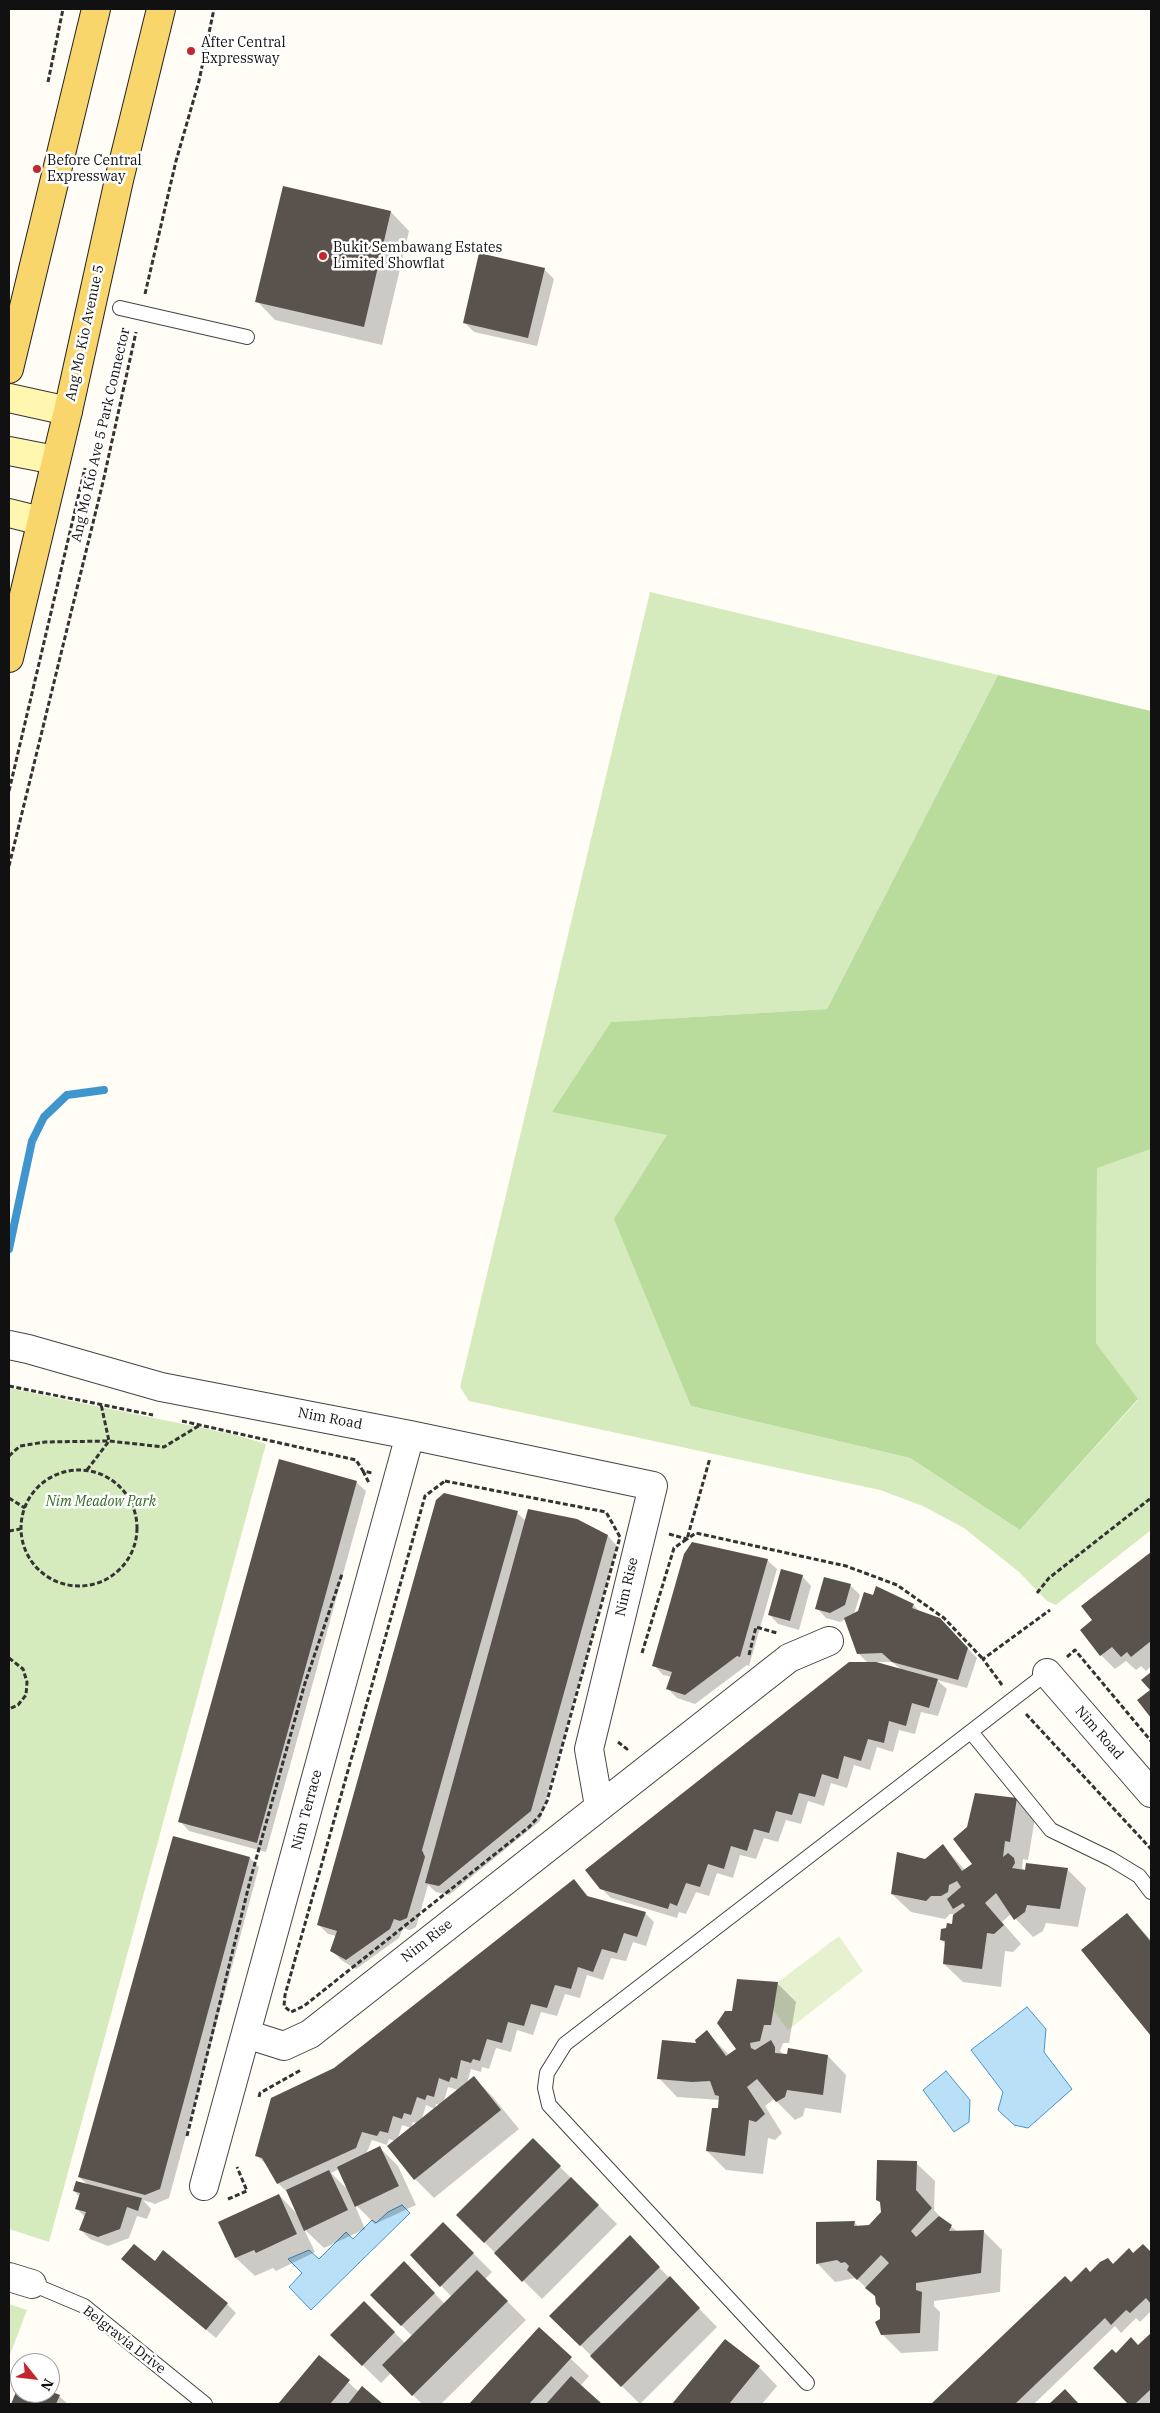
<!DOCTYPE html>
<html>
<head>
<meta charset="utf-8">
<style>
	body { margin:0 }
	#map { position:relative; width:1160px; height:2413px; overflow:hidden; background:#fffdf5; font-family:"IBM Plex Serif",serif }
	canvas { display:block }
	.frame { position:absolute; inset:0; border:10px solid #111; pointer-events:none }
	.north { position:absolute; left:10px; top:2353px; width:50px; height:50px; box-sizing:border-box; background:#fff; border:1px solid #a0a0a0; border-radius:50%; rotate:119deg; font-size:14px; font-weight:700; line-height:20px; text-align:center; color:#111 }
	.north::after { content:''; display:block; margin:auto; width:18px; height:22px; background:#c4262e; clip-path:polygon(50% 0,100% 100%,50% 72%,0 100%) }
</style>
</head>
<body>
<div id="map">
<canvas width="1160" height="2413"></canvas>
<div class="frame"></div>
<div class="north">N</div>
</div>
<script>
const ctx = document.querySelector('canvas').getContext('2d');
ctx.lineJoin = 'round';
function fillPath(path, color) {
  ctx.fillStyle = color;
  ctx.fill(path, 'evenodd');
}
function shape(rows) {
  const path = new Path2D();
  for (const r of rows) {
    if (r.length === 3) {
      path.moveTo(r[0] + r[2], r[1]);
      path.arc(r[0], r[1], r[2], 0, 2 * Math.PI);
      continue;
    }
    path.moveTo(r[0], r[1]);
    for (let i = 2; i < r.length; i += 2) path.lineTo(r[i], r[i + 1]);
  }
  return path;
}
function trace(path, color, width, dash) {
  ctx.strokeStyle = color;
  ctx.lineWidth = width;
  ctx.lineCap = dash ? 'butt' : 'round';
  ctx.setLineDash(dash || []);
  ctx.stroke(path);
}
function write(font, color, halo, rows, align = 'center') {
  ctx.font = font + ' "IBM Plex Serif",serif';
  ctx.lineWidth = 5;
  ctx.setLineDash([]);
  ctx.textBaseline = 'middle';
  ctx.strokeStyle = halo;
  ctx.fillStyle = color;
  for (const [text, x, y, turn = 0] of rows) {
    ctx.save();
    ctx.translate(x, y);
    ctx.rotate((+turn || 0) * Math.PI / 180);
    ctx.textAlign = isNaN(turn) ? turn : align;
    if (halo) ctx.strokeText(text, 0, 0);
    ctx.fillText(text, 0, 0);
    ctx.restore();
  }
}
fillPath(shape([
	[650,592,998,675,827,1009,612,1022,668,1135,691,1406,910,1458,1020,1530,1138,1400,1096,1343,1097,1167,1151,1149,1151,1530,1056,1605,1047,1601,1019,1572,964,1528,923,1506,880,1490,469,1401,460,1387],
	[9,1388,236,1435,266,1444,49,2242,9,2229],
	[9,2304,27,2310,9,2357]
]), '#d5ebbd');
fillPath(shape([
	[998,675,1151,711,1151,1149,1097,1168,1096,1343,1138,1399,1020,1530,910,1458,691,1406,614,1219,667,1135,552,1112,611,1022,827,1009]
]), '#b9dc9c');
fillPath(shape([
	[839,1936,863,1971,788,2030,773,2010,778,1982]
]), '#e6f2cf');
const water = shape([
	[1027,2007,1046,2029,1044,2052,1072,2089,1028,2128,1014,2125,998,2110,1003,2092,971,2050,1027,2007],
	[946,2071,970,2100,969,2122,954,2132,923,2090,946,2071],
	[402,2205,410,2213,311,2310,289,2287,302,2273,288,2259,309,2250,319,2259,346,2232,353,2239,372,2220,376,2223,388,2212,402,2205]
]);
fillPath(water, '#b9e0f7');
trace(water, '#3f96cf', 1);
fillPath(shape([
	[391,212,409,231,382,345,275,320,257,301],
	[544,269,554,279,537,346,474,332,465,323],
	[356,1482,366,1491,266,1852,189,1831,180,1821],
	[517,1513,526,1521,576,1520,608,1536,617,1546,540,1821,449,1895,436,1892,428,1885,416,1927,410,1930,403,1928,399,1938,356,1969,341,1960,332,1950,336,1936,328,1934,318,1924],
	[1151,1553,1151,1666,1146,1671,1141,1666,1136,1670,1126,1661,1115,1669,1101,1655,1094,1621,1083,1606],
	[767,1560,777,1569,749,1666,747,1665,695,1704,677,1698,668,1689,672,1677,663,1675,654,1665],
	[802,1576,811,1586,799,1630,778,1624,769,1614],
	[825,1578,851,1586,860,1595,854,1614,913,1605,921,1613,939,1619,977,1658,967,1688,937,1680,947,1689,938,1716,921,1712,915,1734,899,1730,893,1752,877,1747,870,1770,854,1765,847,1788,831,1783,824,1806,808,1801,801,1824,786,1820,778,1842,764,1838,756,1859,740,1855,733,1878,717,1873,709,1896,696,1892,686,1914,679,1912,677,1918,611,1898,601,1888,868,1663,858,1653,846,1619,840,1622,826,1618,817,1608],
	[876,1662,892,1662,902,1670],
	[1016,1799,1035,1818,1028,1860,1023,1859,1022,1868,1026,1871,1068,1870,1086,1888,1078,1927,1046,1923,1043,1931,1033,1937,1011,1914,1002,1922,1021,1944,1013,1952,1005,1951,1001,1987,963,1982,944,1964,946,1945,941,1939,954,1925,954,1914,950,1914,945,1919,911,1912,892,1894,925,1860,943,1846,965,1870,973,1864],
	[250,1858,259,1867,169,2198,155,2204,143,2200,151,2209,147,2219,137,2216,129,2238,108,2246,90,2239,81,2230,85,2217,77,2209,80,2197,74,2191,88,2185,79,2177],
	[574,1880,590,1898,645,1913,654,1922,646,1946,633,1942,626,1961,611,1958,603,1980,587,1975,580,1998,565,1994,557,2016,541,2012,533,2035,517,2030,511,2052,496,2048,489,2069,482,2067,481,2072,471,2069,467,2083,474,2078,492,2096,519,2129,434,2198,415,2179,388,2146,395,2141,389,2139,387,2145,372,2140,366,2154,380,2148,398,2166,416,2205,375,2224,354,2203,365,2229,324,2248,304,2229,315,2252,276,2271,273,2268,255,2276,236,2258,220,2222,279,2195,298,2215,287,2192,278,2183,268,2166,257,2156,334,2069],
	[448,2087,458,2090,444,2101],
	[436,2104,440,2105,422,2119,426,2105,435,2109],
	[413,2122,417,2123,398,2138,402,2125,411,2128],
	[339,2169,349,2191,331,2173],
	[1127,1914,1151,1940,1151,2034,1083,1950],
	[777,1983,796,2002,789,2043,783,2043,780,2051,784,2055,828,2056,846,2075,841,2113,805,2108,803,2116,795,2120,774,2099,765,2106,782,2133,775,2140,768,2138,763,2174,726,2170,707,2151,720,2100,677,2097,659,2078,698,2044,707,2032,729,2055,737,2049,733,2012],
	[533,2140,617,2224,542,2299,457,2215],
	[916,2163,935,2181,934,2210,943,2220,958,2232,983,2231,1002,2250,1000,2292,934,2301,934,2306,940,2312,938,2351,901,2353,882,2334,881,2308,877,2298,856,2278,835,2282,817,2263,854,2222,859,2227,869,2227,882,2213],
	[443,2223,492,2272,485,2279,526,2320,441,2404,422,2404,391,2373,381,2383,332,2335,364,2302,405,2343,412,2336,372,2295,404,2263,445,2304,452,2297,411,2255],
	[1143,2246,1151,2253,1151,2311,1140,2322,1136,2318,1121,2333,1115,2326,1034,2404,933,2404,1065,2278,1071,2284,1090,2273,1113,2265,1133,2255],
	[648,2256,717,2327,640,2404,551,2316],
	[155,2263,227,2304,236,2313,216,2338,132,2268],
	[539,2329,589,2376,580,2386,600,2404,470,2404],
	[1151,2335,1151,2404,1130,2404,1095,2368,1116,2354,1139,2346],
	[725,2341,759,2367,777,2386,762,2404,674,2404],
	[319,2356,359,2392,362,2388,381,2404,280,2404],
	[50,2392,59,2396,68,2404,12,2404,17,2394,25,2397,26,2393]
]), '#0003');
trace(shape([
	[9,1249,32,1141,44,1117,67,1095,104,1090]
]), '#3f96cf', 8);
fillPath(shape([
	[283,186,391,211,364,327,255,302],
	[479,253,545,268,528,338,463,323],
	[279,1459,357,1481,257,1843,178,1822],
	[444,1493,518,1511,422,1850,425,1857,407,1918,400,1921,394,1919,390,1929,346,1960,330,1951,337,1931,317,1925,436,1500],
	[528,1509,577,1519,608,1535,531,1811,439,1886,425,1883],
	[692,1542,768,1559,740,1657,737,1656,685,1695,666,1689,672,1672,652,1666,684,1554],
	[1151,1552,1151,1641,1131,1657,1127,1652,1121,1657,1112,1647,1100,1656,1080,1630,1092,1620,1081,1606],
	[781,1569,803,1575,790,1621,768,1615],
	[824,1577,851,1584,845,1605,830,1613,815,1609],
	[876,1586,914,1604,912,1608,940,1618,968,1648,958,1680,892,1662,882,1653,857,1654,844,1618,858,1611,864,1592,873,1595],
	[849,1662,876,1662,938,1679,929,1708,912,1703,906,1726,889,1721,884,1743,868,1739,861,1761,844,1756,838,1779,822,1774,815,1797,799,1793,792,1815,776,1811,769,1833,754,1829,747,1851,731,1846,724,1869,708,1864,700,1887,686,1883,677,1906,670,1903,668,1909,600,1889,585,1870],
	[1151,1672,1151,1718,1137,1700,1150,1690,1141,1680],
	[975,1793,1017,1798,1010,1842,1005,1841,1003,1857,1008,1853,1014,1858,1015,1863,1012,1868,1025,1870,1026,1863,1068,1868,1060,1909,1027,1905,1025,1912,1014,1920,996,1893,985,1903,1004,1925,994,1934,987,1933,982,1969,943,1964,945,1941,940,1940,941,1929,946,1928,947,1923,952,1924,953,1915,965,1906,963,1903,953,1909,947,1899,961,1887,957,1881,949,1885,948,1892,941,1896,931,1896,926,1901,891,1894,897,1852,925,1859,943,1844,962,1871,972,1864,953,1839,967,1827],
	[173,1836,250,1857,160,2189,145,2195,78,2177],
	[574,1879,587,1896,646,1912,637,1937,624,1933,617,1953,602,1949,593,1972,578,1967,571,1989,555,1985,547,2008,531,2004,524,2026,508,2022,502,2043,487,2039,480,2061,473,2059,471,2063,461,2060,457,2079,451,2077,449,2082,439,2078,434,2097,427,2095,425,2100,417,2097,411,2115,404,2113,402,2119,393,2116,388,2133,380,2131,377,2136,362,2132,356,2148,277,2184,262,2158,255,2156,271,2098,334,2068],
	[1127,1913,1151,1942,1151,2036,1081,1950],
	[737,1979,778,1982,771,2025,764,2025,760,2041,750,2043,751,2048,755,2050,771,2040,775,2047,775,2053,787,2054,788,2048,828,2055,823,2095,787,2090,785,2097,776,2102,757,2079,747,2087,765,2114,756,2122,749,2120,745,2156,706,2151,712,2108,718,2108,719,2096,715,2095,710,2081,692,2082,657,2079,662,2040,696,2043,695,2040,707,2030,726,2056,736,2049,717,2023,725,2011,732,2011],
	[474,2076,501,2110,414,2180,387,2146],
	[533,2138,561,2166,484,2243,456,2215],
	[380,2146,399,2186,355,2207,337,2167],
	[877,2160,917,2161,916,2190,932,2208,911,2231,916,2237,939,2216,952,2225,949,2231,984,2230,981,2273,916,2283,916,2290,922,2292,920,2333,881,2335,875,2322,880,2319,880,2308,876,2304,875,2296,865,2288,889,2263,881,2255,857,2280,847,2270,849,2266,845,2262,841,2263,837,2260,816,2264,816,2222,855,2221,854,2226,869,2225,881,2212,880,2202,876,2200],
	[329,2170,348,2210,304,2231,286,2190],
	[571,2177,599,2205,522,2282,494,2253],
	[76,2181,142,2198,138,2211,127,2207,120,2229,98,2237,79,2230,86,2212,75,2209,80,2193,73,2191],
	[279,2194,297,2234,256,2253,254,2250,235,2258,218,2222],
	[443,2222,474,2253,440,2287,410,2255],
	[630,2235,660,2267,580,2346,549,2316],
	[134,2244,155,2261,163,2250,228,2303,206,2330,121,2259],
	[1143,2244,1151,2252,1151,2304,1146,2298,1130,2313,1126,2310,1111,2325,1105,2318,1015,2404,931,2404,1065,2276,1071,2282,1086,2267,1090,2272,1100,2262,1108,2258,1113,2264,1129,2248,1133,2253],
	[404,2261,435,2293,401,2326,370,2295],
	[477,2270,508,2301,412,2396,382,2365],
	[670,2276,700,2308,621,2387,590,2356],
	[364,2301,395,2332,362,2366,330,2335],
	[539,2327,572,2357,541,2391,529,2404,469,2404],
	[1151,2333,1151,2389,1135,2404,1128,2404,1093,2368,1112,2349,1116,2353,1131,2337,1138,2345],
	[725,2339,760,2366,729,2404,672,2404],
	[319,2355,350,2380,336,2397,330,2404,278,2404],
	[571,2376,602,2404,546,2404],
	[362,2386,383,2404,348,2404],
	[1065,2389,1079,2404,1049,2404],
	[50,2391,60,2395,56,2404,11,2404,16,2392,24,2396,25,2393,50,2393]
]), '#5a524d');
const lane = shape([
	[120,308,247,337],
	[971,1732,1051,1830,1111,1859,1139,1876,1151,1892],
	[32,2284,84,2306,205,2404],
	[807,2383,549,2105,545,2088,547,2073,565,2044,1047,1673]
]);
const street = shape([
	[9,1345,28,1349,161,1387,410,1435,653,1486,589,1749,599,1806],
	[1047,1673,1151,1793],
	[246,2034,284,2046,310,2034,789,1658,829,1641],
	[204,2186,410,1435],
	[9,2277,32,2284]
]);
const secondary = shape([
	[9,398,68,411],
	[9,451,55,460],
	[9,513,41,521]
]);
const primary = shape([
	[9,369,96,9],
	[9,658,68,411,119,180,161,9]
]);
trace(lane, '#444', 16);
trace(street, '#444', 30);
trace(secondary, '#333', 30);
trace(primary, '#222', 30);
trace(shape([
	[48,82,63,9],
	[145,294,176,161,199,81,214,9],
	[9,791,85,468],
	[9,866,103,482,136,332],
	[9,1386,153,1415],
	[182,1421,356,1460,363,1471,372,1473],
	[9,1456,20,1446,45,1442,109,1441,164,1447,200,1425],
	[87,1470,109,1441,101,1404],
	[79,1528,58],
	[363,1471,369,1483],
	[445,1481,606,1512,620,1537,547,1801,540,1815,529,1827,304,2006,291,2012,284,2006,285,1995,425,1496,445,1481],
	[9,1498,25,1508],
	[9,1531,20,1529],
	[669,1534,687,1539,696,1533,846,1566,897,1585,944,1618,983,1659],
	[1037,1593,1049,1578,1151,1498],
	[642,1653,674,1548,687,1539,710,1458],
	[749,1655,756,1627,777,1633],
	[1067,1657,1075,1650,1151,1741],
	[9,1658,23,1669,27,1682,26,1695,18,1705,9,1709],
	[1002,1685,983,1659,1050,1610],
	[1026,1714,1151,1849],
	[618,1742,627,1749,629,1747],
	[259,2097,260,2093,301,2070],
	[187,2136,250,1881,305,1683,342,1574],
	[228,2199,247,2191,237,2167]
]), '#333', 3, [5, 2.5]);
trace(lane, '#fff', 14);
trace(street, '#fff', 28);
trace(secondary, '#fff6b0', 28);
trace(primary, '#f9d66b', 28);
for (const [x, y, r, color] of [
	[191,51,5,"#c4262e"],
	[37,169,5,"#c4262e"],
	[323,256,5,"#c4262e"]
]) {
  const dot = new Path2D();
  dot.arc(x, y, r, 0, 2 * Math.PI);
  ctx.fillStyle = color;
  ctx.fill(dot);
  trace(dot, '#fff', 2);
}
write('14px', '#111', '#fff', [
	["After Central",201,43],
	["Expressway",201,59],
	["Before Central",47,161],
	["Expressway",47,177],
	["Bukit Sembawang Estates",333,248],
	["Limited Showflat",333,264]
], 'left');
write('14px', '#111', '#fff', [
	["Ang Mo Kio Avenue 5",85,333,-78],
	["Ang Mo Kio Ave 5 Park Connector",101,435,-77],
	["Nim Road",330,1419,11],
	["Nim Rise",627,1587,-77],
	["Nim Road",1099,1733,49],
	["Nim Terrace",307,1810,-75],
	["Nim Rise",427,1941,-38],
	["Belgravia Drive",124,2340,38]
]);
write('italic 14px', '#2f6b1f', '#fff', [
	["Nim Meadow Park",101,1502]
]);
</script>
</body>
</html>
